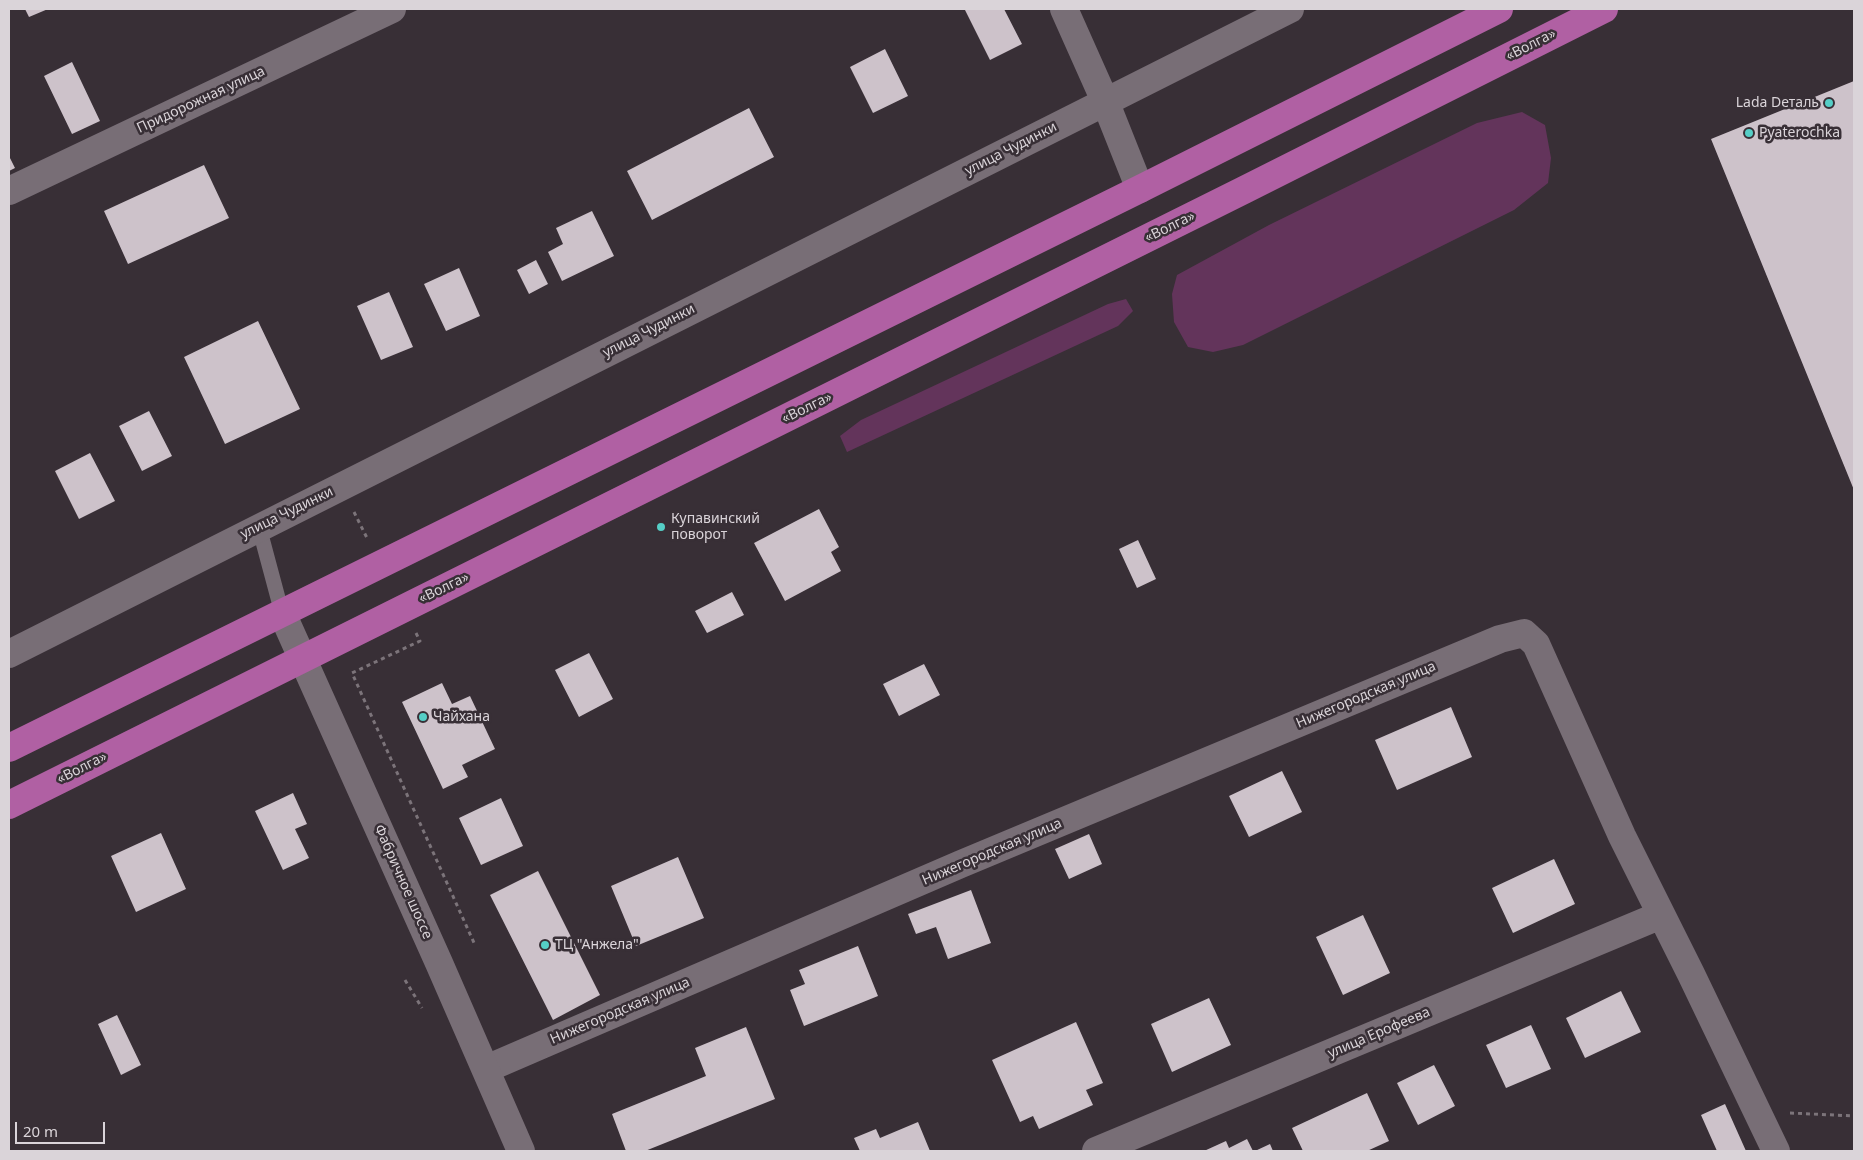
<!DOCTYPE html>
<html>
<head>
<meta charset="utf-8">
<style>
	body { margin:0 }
	#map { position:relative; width:1863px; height:1160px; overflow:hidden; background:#382f36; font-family:"Noto Sans",sans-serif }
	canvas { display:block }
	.frame { position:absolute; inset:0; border:10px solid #dad4d9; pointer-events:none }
	.scale { position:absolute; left:15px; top:1122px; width:90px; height:22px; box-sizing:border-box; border:2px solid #dad4d9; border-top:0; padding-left:6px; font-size:15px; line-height:18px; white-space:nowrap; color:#dad4d9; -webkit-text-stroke:4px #382f36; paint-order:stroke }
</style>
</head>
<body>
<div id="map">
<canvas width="1863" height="1160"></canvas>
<div class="frame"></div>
<div class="scale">20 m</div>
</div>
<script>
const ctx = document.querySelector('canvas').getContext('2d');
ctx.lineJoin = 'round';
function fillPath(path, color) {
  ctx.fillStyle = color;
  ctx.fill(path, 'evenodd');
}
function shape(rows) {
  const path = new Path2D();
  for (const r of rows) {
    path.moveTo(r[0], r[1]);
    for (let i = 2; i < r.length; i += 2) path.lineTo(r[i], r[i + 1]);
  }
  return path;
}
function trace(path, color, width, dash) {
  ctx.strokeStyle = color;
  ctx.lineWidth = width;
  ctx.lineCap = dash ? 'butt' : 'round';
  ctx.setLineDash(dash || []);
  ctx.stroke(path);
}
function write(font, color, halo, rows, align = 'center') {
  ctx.font = font + ' "Noto Sans",sans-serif';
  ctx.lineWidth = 5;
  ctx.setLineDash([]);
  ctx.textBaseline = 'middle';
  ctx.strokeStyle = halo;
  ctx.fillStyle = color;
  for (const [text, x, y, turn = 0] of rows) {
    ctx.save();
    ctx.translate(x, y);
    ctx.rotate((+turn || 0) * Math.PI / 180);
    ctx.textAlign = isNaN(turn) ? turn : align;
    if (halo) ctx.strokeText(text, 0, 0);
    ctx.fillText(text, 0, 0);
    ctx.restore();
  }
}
fillPath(shape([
	[1522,112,1545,125,1551,158,1548,183,1514,210,1243,345,1213,352,1188,347,1174,322,1172,294,1177,275,1269,225,1477,123],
	[1126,299,1133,311,1118,326,847,452,840,436,861,420,1108,304]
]), '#63345b');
fillPath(shape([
	[25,9,48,9,29,17],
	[968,9,1004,9,1022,44,990,60,965,10],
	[885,49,908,96,873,113,850,67],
	[72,62,100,121,72,134,44,76],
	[1854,81,1854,490,1711,139],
	[749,108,774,157,652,220,627,171],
	[9,156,15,168,9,171],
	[204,165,229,218,128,264,104,211],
	[592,211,614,256,562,281,548,252,563,244,556,228],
	[536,260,548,284,529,294,517,270],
	[459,268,480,316,446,331,424,284],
	[389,292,413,347,381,360,357,306],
	[258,321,300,409,225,444,184,357],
	[149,411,172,456,142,471,119,426],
	[90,453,115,501,79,519,55,471],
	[819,509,839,547,831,552,841,571,785,601,754,543],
	[1138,540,1156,579,1137,588,1119,549],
	[732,592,744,615,707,633,695,611],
	[589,653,613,699,579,717,555,670],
	[924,664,940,695,899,716,883,684],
	[442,683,452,704,470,696,495,749,462,765,468,777,443,789,402,702],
	[1451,707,1472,757,1397,790,1375,740],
	[1282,771,1302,812,1249,837,1229,796],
	[293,793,307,824,295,829,309,858,283,870,255,811],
	[501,798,523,846,481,865,459,818],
	[161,833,186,889,136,912,111,856],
	[1089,834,1102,864,1069,879,1055,849],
	[678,857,704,918,636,946,611,886],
	[1554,859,1575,904,1513,933,1492,888],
	[538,871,600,995,553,1020,490,895],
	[971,890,991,943,948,959,936,927,916,934,908,914],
	[1363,915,1390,973,1343,995,1316,937],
	[858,946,878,996,804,1026,790,990,805,984,799,970],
	[1621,991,1641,1032,1585,1058,1566,1018],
	[1209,998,1231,1045,1172,1072,1151,1024],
	[117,1015,141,1065,121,1075,98,1024],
	[1076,1022,1103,1083,1086,1090,1093,1105,1039,1129,1033,1116,1020,1122,992,1060],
	[1531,1025,1551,1069,1506,1088,1486,1045],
	[746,1027,775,1099,645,1151,626,1151,612,1114,706,1076,695,1048],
	[1434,1065,1455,1106,1418,1125,1397,1083],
	[1367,1093,1389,1141,1367,1151,1303,1151,1292,1128],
	[1725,1104,1746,1151,1717,1151,1701,1115],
	[918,1122,930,1151,860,1151,854,1138,876,1129,880,1138],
	[1247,1139,1253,1151,1204,1151,1226,1141,1229,1148],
	[1270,1144,1273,1151,1255,1151]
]), '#cdc2ca');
trace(shape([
	[354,512,367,538],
	[416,633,420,641,352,673,475,945],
	[405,980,422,1008],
	[1790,1113,1854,1116]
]), '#7c747a', 3, [4, 4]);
trace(shape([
	[259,527,282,613]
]), '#786e76', 15);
trace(shape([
	[1064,9,1105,101,1140,189],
	[9,191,392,9],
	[9,654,1290,9],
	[486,1069,961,864,1500,639,1524,633,1536,644,1622,836,1691,974,1776,1151],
	[1096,1151,1661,915]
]), '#786e76', 28);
trace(shape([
	[282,613,439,963,521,1151]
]), '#786e76', 28);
trace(shape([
	[9,748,1140,189,1499,9],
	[9,805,1244,190,1604,9]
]), '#b060a3', 28);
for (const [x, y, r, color] of [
	[1829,103,5,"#55cec6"],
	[1749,133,5,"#55cec6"],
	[661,527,5,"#55cec6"],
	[423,717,5,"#55cec6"],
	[545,945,5,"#55cec6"]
]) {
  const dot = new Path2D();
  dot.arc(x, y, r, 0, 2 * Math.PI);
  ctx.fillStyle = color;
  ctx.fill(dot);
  trace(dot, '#382f36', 2);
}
write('14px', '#dad4d9', '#382f36', [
	["«Волга»",1531,45,-27],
	["Придорожная улица",201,100,-25],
	["улица Чудинки",1011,149,-27],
	["«Волга»",1170,227,-26],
	["улица Чудинки",649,331,-27],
	["«Волга»",807,408,-26],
	["улица Чудинки",287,513,-26],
	["«Волга»",444,588,-26],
	["Нижегородская улица",1366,695,-23],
	["«Волга»",82,768,-27],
	["Нижегородская улица",992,852,-23],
	["Фабричное шоссе",403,882,66],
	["Нижегородская улица",620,1011,-23],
	["улица Ерофеева",1379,1033,-23]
]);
write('14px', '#dad4d9', '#382f36', [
	["Lada Dеталь",1819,103,"right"],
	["Pyaterochka",1759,133],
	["Купавинский",671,519],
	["поворот",671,535],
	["Чайхана",433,717],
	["ТЦ \"Анжела\"",555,945]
], 'left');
</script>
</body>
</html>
